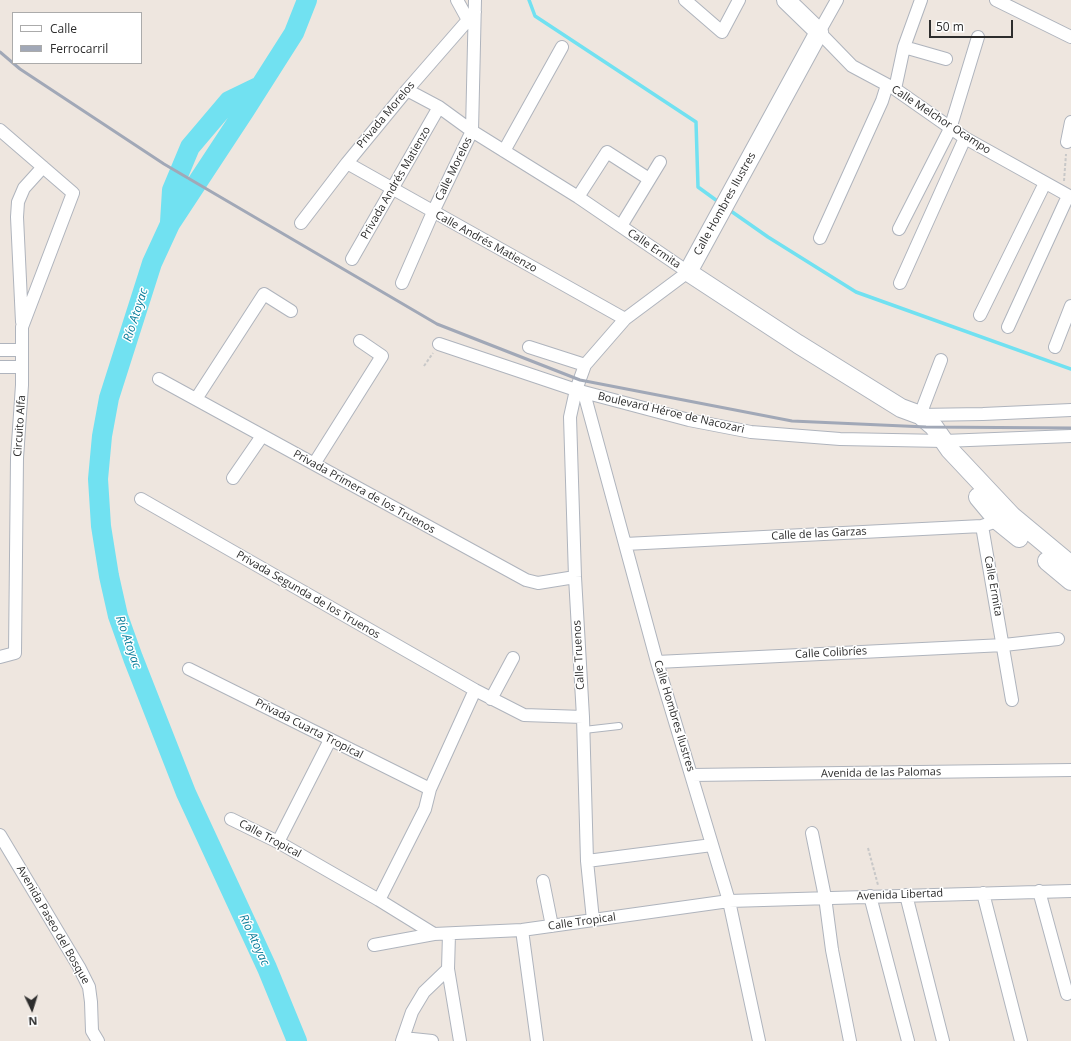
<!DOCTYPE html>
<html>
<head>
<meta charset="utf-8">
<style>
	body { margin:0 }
	#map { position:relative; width:1071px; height:1041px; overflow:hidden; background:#eee6df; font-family:"Open Sans",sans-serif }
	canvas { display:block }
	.legend { position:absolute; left:12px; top:12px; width:130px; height:52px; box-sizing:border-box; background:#fff; border:1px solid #ababab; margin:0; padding:5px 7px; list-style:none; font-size:12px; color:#2d2d2d }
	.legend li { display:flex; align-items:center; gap:8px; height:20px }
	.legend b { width:20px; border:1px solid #ababab }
	.north { position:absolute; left:12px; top:989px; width:40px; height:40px; -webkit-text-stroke:3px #fff; paint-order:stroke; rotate:176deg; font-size:11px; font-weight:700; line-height:16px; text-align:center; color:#2d2d2d }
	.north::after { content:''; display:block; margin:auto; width:14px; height:18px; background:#2d2d2d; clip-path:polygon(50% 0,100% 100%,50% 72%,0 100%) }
	.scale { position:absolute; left:929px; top:20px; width:84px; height:18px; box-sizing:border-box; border:2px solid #2d2d2d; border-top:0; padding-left:5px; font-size:12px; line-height:14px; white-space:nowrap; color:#2d2d2d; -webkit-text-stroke:3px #fff; paint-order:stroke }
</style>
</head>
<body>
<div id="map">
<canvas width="1071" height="1041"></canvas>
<ul class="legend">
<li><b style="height:5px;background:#fff"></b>Calle</li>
<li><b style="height:5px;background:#a1a8b7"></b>Ferrocarril</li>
</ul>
<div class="north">N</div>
<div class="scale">50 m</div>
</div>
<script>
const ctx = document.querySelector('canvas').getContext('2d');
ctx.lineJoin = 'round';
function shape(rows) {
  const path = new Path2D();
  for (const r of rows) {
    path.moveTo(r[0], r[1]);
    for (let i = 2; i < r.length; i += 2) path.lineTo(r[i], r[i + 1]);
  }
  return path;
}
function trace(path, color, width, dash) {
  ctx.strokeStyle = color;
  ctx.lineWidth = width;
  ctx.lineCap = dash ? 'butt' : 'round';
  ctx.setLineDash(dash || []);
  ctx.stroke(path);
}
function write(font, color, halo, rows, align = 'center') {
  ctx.font = font + ' "Open Sans",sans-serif';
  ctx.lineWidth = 3;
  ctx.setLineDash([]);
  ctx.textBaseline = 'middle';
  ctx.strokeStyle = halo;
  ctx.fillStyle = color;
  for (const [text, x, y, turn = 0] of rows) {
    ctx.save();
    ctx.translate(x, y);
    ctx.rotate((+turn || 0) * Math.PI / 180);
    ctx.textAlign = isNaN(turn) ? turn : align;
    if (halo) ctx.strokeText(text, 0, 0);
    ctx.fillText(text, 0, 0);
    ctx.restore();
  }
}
trace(shape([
	[529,0,535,16,696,122,698,187,720,203],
	[728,209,768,237,856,292,1071,369]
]), '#71e1f1', 3.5);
trace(shape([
	[170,222,172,190,190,147,229,101,260,86],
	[297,1041,267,968,186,793,133,658,118,616,109,576,101,526,98,479,102,436,109,398,152,263,170,224,245,110,294,33,307,0]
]), '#71e1f1', 20);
const lane = shape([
	[584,730,619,726]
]);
const street = shape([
	[457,0,468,20],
	[685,0,722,32,739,0],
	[837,0,819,32,852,66,895,89,965,138,1071,197],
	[996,0,1071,37],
	[904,47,946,59],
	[895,89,904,47,921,0],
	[407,90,439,107,472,131,578,197,688,272,625,319,585,365,576,390,570,417,575,577,583,717,587,861,593,920],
	[0,130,73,193,22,327,22,385,17,458,15,653,0,657],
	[1067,142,1071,122],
	[504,151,562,47],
	[347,163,625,319],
	[578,197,607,152,649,179],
	[301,223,347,163,407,90,475,12],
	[621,226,660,162],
	[899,229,950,129,978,37],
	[820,238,882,101,887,85],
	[352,259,439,107],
	[402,283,433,212,472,131,475,0],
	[900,283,965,138],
	[980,315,1045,183],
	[22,322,17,217,18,202,24,188,43,167],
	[1008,327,1068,196],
	[439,344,576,390,689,420,751,432,840,439,944,441,1071,436],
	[529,347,585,365],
	[1055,347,1071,306],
	[0,350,22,350],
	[0,367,22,367],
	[159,379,526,580,538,583,575,577],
	[584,393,657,662,729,901,759,1041],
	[196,399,264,294,291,311],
	[918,415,983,414,1071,410],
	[920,415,941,360],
	[314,464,382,356,360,341],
	[233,478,262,436],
	[141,499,475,690,524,715,583,717],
	[982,526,1012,700],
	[625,544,982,526,1003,519],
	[657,662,1004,645,1058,639],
	[189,669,430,789],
	[491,699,513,658],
	[691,775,1071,770],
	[231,819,278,842,379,900,434,934],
	[812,833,825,897,832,950,850,1041],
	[0,835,79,967,89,987,91,1002,92,1031,98,1041],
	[278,842,330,740],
	[587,861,712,845],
	[543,881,552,926],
	[1039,891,1067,994],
	[983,893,1021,1041],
	[906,895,943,1041],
	[870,896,908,1041],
	[379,900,425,809,430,789,475,690],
	[522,930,537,1041],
	[449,934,448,969,460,1041],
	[374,945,434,934,522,930,729,901,1071,891],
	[403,1038,432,1041],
	[402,1041,412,1012,424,992,448,969]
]);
const secondary = shape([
	[786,0,819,32,688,272,798,344,901,408,920,415,934,427,950,450,1012,516,1071,565],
	[978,497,998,521,1019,538],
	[1047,561,1071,581]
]);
trace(lane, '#afb4bd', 8);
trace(street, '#afb4bd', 14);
trace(secondary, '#afb4bd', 20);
trace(shape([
	[1064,181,1066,154],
	[424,366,433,353],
	[868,848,878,885]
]), '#c8c8c8', 2, [3, 2]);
trace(lane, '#fff', 6);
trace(street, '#fff', 12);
trace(secondary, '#fff', 18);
trace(shape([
	[0,52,20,69,164,164,437,324,580,380,792,421,926,427,1071,428]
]), '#a1a8b7', 3);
write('11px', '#2d2d2d', '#fff', [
	["Privada Morelos",386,115,-50],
	["Calle Melchor Ocampo",941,120,33],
	["Calle Morelos",454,169,-64],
	["Privada Andrés Matienzo",396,183,-60],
	["Calle Hombres Ilustres",725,204,-61],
	["Calle Andrés Matienzo",486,242,29],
	["Calle Ermita",654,249,34],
	["Boulevard Héroe de Nacozari",671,413,13],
	["Circuito Alfa",20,426,-86],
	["Privada Primera de los Truenos",364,492,29],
	["Calle de las Garzas",819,534,-3],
	["Calle Ermita",993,586,80],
	["Privada Segunda de los Truenos",308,595,30],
	["Calle Colibríes",831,653,-3],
	["Calle Truenos",579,655,-93],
	["Calle Hombres Ilustres",674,716,73],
	["Privada Cuarta Tropical",309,729,27],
	["Avenida de las Palomas",881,773,-1],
	["Calle Tropical",270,839,28],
	["Avenida Libertad",900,895,-2],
	["Calle Tropical",582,922,-8],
	["Avenida Paseo del Bosque",53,925,60]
]);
write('italic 12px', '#0b7e9b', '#fff', [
	["Río Atoyac",136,315,-72],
	["Río Atoyac",128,642,71],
	["Río Atoyac",254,940,65]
]);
</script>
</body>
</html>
